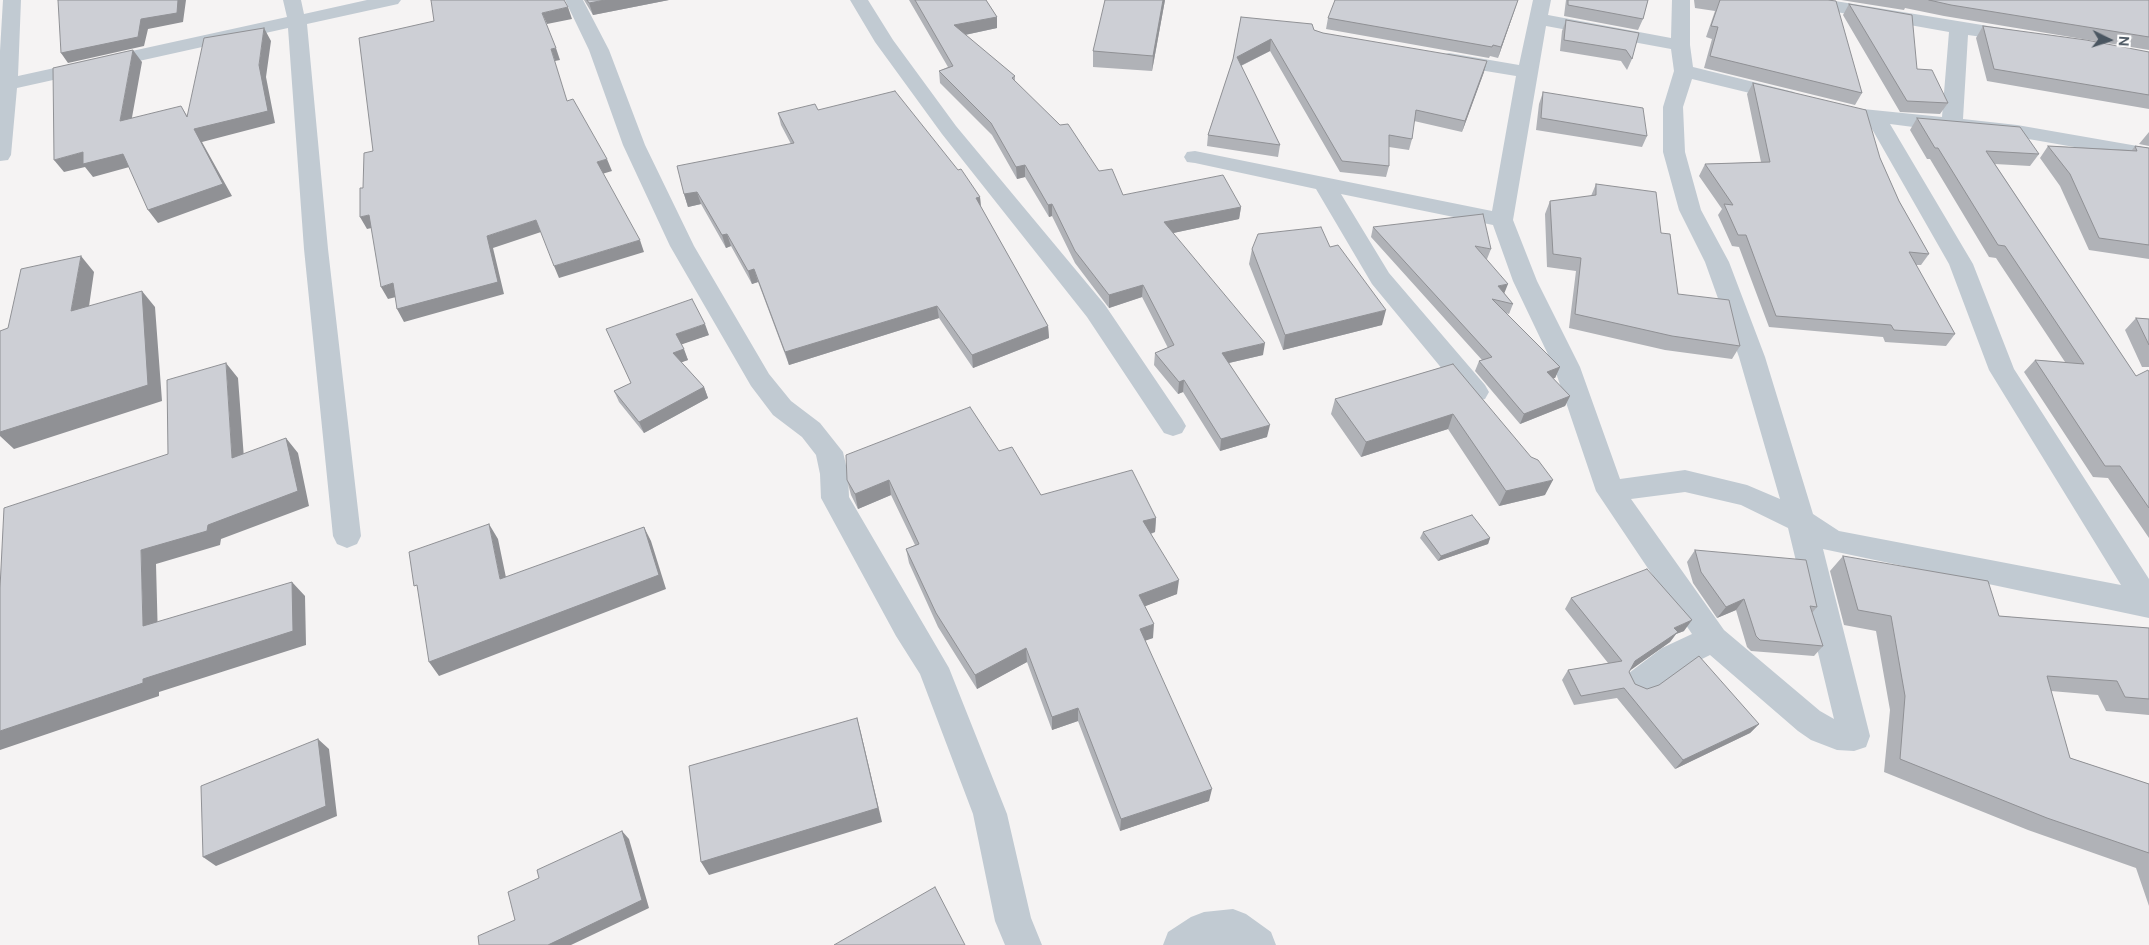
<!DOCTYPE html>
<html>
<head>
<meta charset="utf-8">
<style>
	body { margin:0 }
	#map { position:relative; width:2149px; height:945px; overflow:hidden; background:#f5f3f3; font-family:"DM Sans",sans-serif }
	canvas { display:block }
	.north { position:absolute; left:2084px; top:15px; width:50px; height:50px; -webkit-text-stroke:4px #fff; paint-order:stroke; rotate:94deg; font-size:14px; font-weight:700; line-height:20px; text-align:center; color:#4a5661 }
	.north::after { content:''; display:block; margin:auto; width:18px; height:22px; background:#4a5661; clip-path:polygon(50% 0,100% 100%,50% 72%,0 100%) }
</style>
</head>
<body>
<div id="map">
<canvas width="2149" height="945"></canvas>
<div class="north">N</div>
</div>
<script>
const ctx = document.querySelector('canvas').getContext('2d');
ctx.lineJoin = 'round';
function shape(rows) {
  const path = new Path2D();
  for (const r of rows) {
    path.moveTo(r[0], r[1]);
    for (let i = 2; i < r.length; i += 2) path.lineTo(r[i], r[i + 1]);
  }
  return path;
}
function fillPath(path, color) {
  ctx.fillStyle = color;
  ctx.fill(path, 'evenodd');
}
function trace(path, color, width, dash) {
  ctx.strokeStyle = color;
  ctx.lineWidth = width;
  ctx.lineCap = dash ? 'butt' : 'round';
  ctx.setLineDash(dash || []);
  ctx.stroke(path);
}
fillPath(shape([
	[3,0,21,0,18,76,287,17,283,0,301,0,304,14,367,0,401,0,398,4,307,24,328,249,361,536,357,544,347,548,337,544,333,536,304,249,288,28,17,88,11,155,8,160,0,161,0,51,3,0],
	[565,0,583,0,609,50,645,145,694,246,769,374,791,401,820,423,843,452,848,474,849,497,949,668,1007,814,1031,918,1042,945,1005,945,995,921,973,814,920,674,896,636,821,498,820,474,816,455,802,437,773,415,751,386,670,246,623,145,589,50,565,0],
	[850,0,868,0,893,40,956,126,1105,305,1182,419,1186,426,1182,433,1173,436,1164,433,1087,317,942,134,875,42,850,0],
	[1533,0,1551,0,1548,15,1671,38,1672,0,1690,0,1690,45,1693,67,1794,92,1797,96,1794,100,1787,102,1692,79,1683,107,1685,152,1701,210,1729,262,1765,357,1813,514,1839,531,2121,585,1989,370,1949,264,1868,122,1856,119,1853,115,1856,111,1863,109,1942,117,1949,32,1797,5,1791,4,1788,0,1829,0,2025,32,2027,36,2025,40,2018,42,1968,35,1963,119,2017,125,2149,148,2149,160,2017,137,1952,132,1890,124,1973,264,2014,369,2149,579,2149,618,1823,549,1870,736,1866,747,1854,751,1837,750,1811,740,1798,731,1710,655,1684,668,1651,693,1640,697,1629,693,1624,683,1629,673,1662,648,1692,634,1596,491,1554,367,1513,281,1493,225,1341,194,1389,273,1485,385,1489,392,1485,399,1476,401,1467,399,1372,284,1316,189,1195,163,1187,162,1184,157,1187,152,1195,151,1492,211,1516,76,1449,65,1442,63,1439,59,1442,55,1449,53,1519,65,1533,0],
	[1546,26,1671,49,1674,71,1663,107,1663,152,1679,210,1705,262,1739,357,1780,499,1747,485,1685,470,1620,479,1580,367,1537,281,1513,220,1546,26],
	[1685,492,1741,505,1788,528,1834,719,1820,711,1724,630,1631,499,1685,492],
	[1233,909,1246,914,1271,932,1276,945,1163,945,1168,932,1191,917,1204,912,1233,909]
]), '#c1cad2');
fillPath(shape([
	[584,0,669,0,593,15],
	[909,0,986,0,997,17,997,28,965,35,1015,76,1015,81,1099,171,1123,195,1241,207,1239,219,1173,233,1263,355,1229,363,1267,437,1220,451,1183,392,1178,394,1154,365,1155,353,1168,348,1142,297,1109,308,1075,263,1052,216,1049,217,1025,177,1017,179,992,135,940,83,939,71,948,67],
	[1165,0,1152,71,1093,67,1093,51],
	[1566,0,1648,0,1643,19,1638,30,1564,16],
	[1694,0,1828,0,1862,93,1855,105,1704,68,1712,39,1706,37,1715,11,1695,8],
	[1841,0,2149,0,2149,50,1944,16,1905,8,1904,10],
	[1849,4,1917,69,1948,103,1940,114,1900,112,1843,15],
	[1516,6,1498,58,1490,56,1489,58,1326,29,1328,18],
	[1241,17,1314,30,1323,33,1484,72,1462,132,1414,121,1412,139,1409,150,1389,147,1389,166,1386,177,1340,172,1270,51,1241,66,1280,145,1278,157,1207,146,1208,135,1233,59],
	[1566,20,1639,33,1632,59,1627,70,1621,61,1560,51,1562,31],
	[1983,26,2149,52,2149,109,1987,81,1976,38],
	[1753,83,1880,158,1899,201,1929,254,1921,265,1916,265,1955,334,1946,346,1885,342,1883,337,1769,327,1739,247,1732,246,1718,215,1722,209,1699,176,1705,164,1761,162,1747,94],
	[1543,92,1647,136,1642,147,1536,130,1539,104],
	[818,110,958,170,980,197,981,207,1048,326,1049,338,973,368,939,318,789,365,758,282,752,284,731,246,726,248,701,204,688,207,684,194,791,144,781,125,778,113],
	[1917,118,2039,154,2030,166,1995,164,2136,376,2149,372,2149,538,2108,478,2093,477,2024,372,2035,360,2065,362,1996,258,1989,257,1930,159,1927,159,1910,130],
	[2149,132,2149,146,2139,144],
	[2048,146,2132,150,2135,146,2149,148,2149,259,2089,250,2060,186,2040,158],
	[1596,184,1661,233,1678,294,1740,346,1732,359,1665,350,1569,328,1576,271,1547,267,1545,214,1550,201,1591,196],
	[1373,227,1491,249,1487,259,1486,259,1504,293,1513,304,1509,314,1506,313,1560,367,1555,378,1553,378,1570,396,1565,406,1520,424,1475,371,1479,361,1482,360,1371,237],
	[1330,247,1382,325,1283,350,1249,264,1252,249],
	[2136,318,2149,319,2149,367,2142,367,2125,330],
	[606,329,709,335,681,344,688,360,681,362,704,387,708,398,644,433,619,402,614,391,631,383],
	[1453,364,1545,495,1499,506,1448,429,1361,457,1331,414,1335,399],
	[999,451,1041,495,1156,518,1155,532,1151,534,1177,594,1145,606,1153,638,1145,640,1209,801,1120,831,1078,721,1052,730,1027,662,977,689,938,627,909,563,906,549,915,545,891,495,858,509,851,495,847,480],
	[1423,532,1490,538,1488,544,1438,561,1420,538],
	[1695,550,1817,607,1812,613,1823,646,1814,656,1751,651,1747,647,1736,610,1717,618,1693,583,1687,562],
	[1843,556,1999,616,2149,628,2149,715,2106,711,2098,695,2051,691,2070,758,2149,784,2149,906,2136,868,2028,830,1884,772,1890,710,1876,631,1844,625,1830,571],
	[1571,598,1684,631,1676,634,1670,642,1631,669,1629,672,1635,684,1647,689,1759,724,1750,733,1675,769,1617,698,1574,705,1562,680,1568,670,1608,663,1565,609]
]), '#b0b2b7');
fillPath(shape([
	[178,0,186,0,183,22,148,29,144,46,68,63,61,53,141,19],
	[605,0,669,0,593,15,589,3],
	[1163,0,1165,0,1152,71,1153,56],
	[1518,0,1516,6,1498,58,1501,47],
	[568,7,572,19,547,24,542,13],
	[997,17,997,28,955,37,954,25],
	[264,28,271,41,266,77,275,123,202,142,232,196,158,223,148,210,187,117,181,106,189,119,259,65],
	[1271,39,1270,51,1236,68,1237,57],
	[556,48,560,60,555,61,572,113,551,49],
	[133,50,142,62,129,134,120,121],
	[1487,61,1484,72,1462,132,1465,121],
	[83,152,123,154,133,166,93,177,85,167,64,172,54,160],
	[607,159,612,171,602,174,597,162],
	[1025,165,1025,177,1017,179,1016,167],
	[697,192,701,204,688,207,684,194],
	[980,197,981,209,976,198],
	[1052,204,1052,216,1049,217,1048,205],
	[1241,207,1239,219,1164,235,1164,222],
	[369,215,376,227,367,229,360,217],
	[536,220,541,232,493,248,504,294,404,322,397,309,487,236],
	[727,234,731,246,726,248,722,235],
	[640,240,644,252,559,278,554,266],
	[81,256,94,272,86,327,71,311],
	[754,269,758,282,752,284,748,271],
	[393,283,400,296,388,299,381,287],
	[1508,284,1504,294,1498,286],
	[1143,285,1142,297,1109,308,1109,295],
	[142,291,155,307,162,401,14,449,0,436,0,432],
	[937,306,939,318,789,365,785,352],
	[1386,310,1382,325,1283,350,1285,335],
	[705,324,709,335,680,345,676,334],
	[1048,326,1049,338,973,368,972,355],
	[1265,343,1263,355,1220,365,1222,353],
	[684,349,688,360,677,364,673,353],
	[226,363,238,378,245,472,232,458],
	[1560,367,1555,378,1543,382,1547,372],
	[1184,380,1183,392,1178,394,1179,382],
	[704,387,708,398,644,433,639,422],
	[1570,396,1565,406,1520,424,1524,414],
	[1453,414,1448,429,1361,457,1366,442],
	[1270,425,1267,437,1220,451,1221,439],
	[286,438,298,453,309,506,221,539,220,545,156,564,158,640,143,626,141,550,208,525],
	[889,480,891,495,858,509,855,494],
	[1553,480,1545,495,1499,506,1506,491],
	[1156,518,1155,532,1142,536,1143,521],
	[489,524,498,539,509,592,500,579],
	[644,527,651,541,666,589,439,676,429,662],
	[1490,538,1488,544,1438,561,1441,556],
	[1179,580,1177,594,1138,609,1139,595],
	[292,582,305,596,306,645,159,692,159,696,0,750,0,731,143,679],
	[1744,599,1736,610,1717,618,1726,607],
	[1692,620,1684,631,1676,634,1670,642,1628,672,1635,661,1674,628],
	[1154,624,1153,638,1139,643,1140,629],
	[1026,648,1027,662,977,689,975,675],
	[1078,708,1078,721,1052,730,1052,717],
	[857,718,861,733,882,822,709,875,701,862],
	[1759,724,1750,733,1675,769,1683,760],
	[318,739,329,749,337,816,216,866,203,857],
	[1212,789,1209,801,1120,831,1121,819],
	[622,831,629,839,649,908,571,945,548,945]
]), '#909195');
const building = shape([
	[58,0,178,0,177,13,141,19,138,37,61,53,58,0],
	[431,0,564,0,568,7,542,13,556,48,551,49,567,101,573,99,607,159,597,162,640,240,554,266,536,220,487,236,498,282,397,309,393,283,381,287,369,215,360,217,360,188,363,188,364,153,373,151,359,38,434,21,431,0],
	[587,0,605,0,589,3,587,0],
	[915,0,986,0,997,17,954,25,1015,76,1012,78,1060,125,1068,124,1099,171,1112,169,1123,195,1223,175,1241,207,1164,222,1265,343,1222,353,1270,425,1221,439,1184,380,1179,382,1155,353,1174,345,1143,285,1109,295,1075,251,1052,204,1048,205,1025,165,1016,167,991,123,939,71,953,66,915,0],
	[1105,0,1163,0,1153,56,1093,51,1105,0],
	[1335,0,1518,0,1501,47,1493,45,1492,47,1328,18,1335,0],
	[1568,0,1648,0,1643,19,1568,5,1568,0],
	[1720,0,1828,0,1836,1,1862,93,1710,56,1718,27,1711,26,1720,0],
	[1929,0,2149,0,2149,37,1951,5,1929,0],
	[1849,4,1912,15,1917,69,1932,70,1948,103,1907,101,1849,4],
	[1241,17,1312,24,1314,30,1323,33,1487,61,1465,121,1416,110,1412,139,1389,135,1389,166,1342,161,1271,39,1237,57,1280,145,1208,135,1233,59,1241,17],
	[1566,20,1639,33,1632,59,1626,50,1564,40,1566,20],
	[1983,26,2086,40,2149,52,2149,95,1994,69,1983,26],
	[264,28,259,65,268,111,194,129,223,184,148,210,123,154,83,164,83,152,54,160,53,68,133,50,120,121,181,106,187,117,204,38,264,28],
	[1753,83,1866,110,1880,158,1899,201,1929,254,1909,252,1955,334,1894,330,1891,325,1776,316,1746,235,1738,235,1724,204,1733,205,1705,164,1770,162,1753,83],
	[895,91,958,170,961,169,980,197,976,198,1048,326,972,355,937,306,785,352,754,269,748,271,727,234,722,235,697,192,684,194,677,166,794,143,778,113,815,104,818,110,895,91],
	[1543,92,1643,108,1647,136,1541,118,1543,92],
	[1917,118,2020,127,2039,154,1986,151,2136,376,2148,370,2149,372,2149,508,2120,466,2105,466,2035,360,2084,364,2005,246,1998,245,1938,148,1935,148,1917,118],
	[2048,146,2137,151,2135,146,2149,148,2149,245,2099,238,2070,174,2048,146],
	[1596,184,1656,192,1661,233,1670,234,1678,294,1729,300,1740,346,1672,336,1575,314,1581,258,1553,254,1550,201,1596,195,1596,184],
	[1483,214,1491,249,1475,246,1508,284,1498,286,1513,304,1492,299,1560,367,1547,372,1570,396,1524,414,1479,361,1492,357,1373,227,1483,214],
	[1321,227,1330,247,1338,245,1386,310,1285,335,1252,249,1258,234,1321,227],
	[81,256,71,311,142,291,148,385,0,432,0,331,8,328,21,269,81,256],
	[692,299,705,324,676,334,684,349,673,353,704,387,639,422,614,391,631,383,606,329,692,299],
	[2136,318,2149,319,2149,345,2136,318],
	[226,363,232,458,286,438,298,491,208,525,207,531,141,550,143,626,292,582,293,631,143,679,143,683,0,731,0,588,4,508,168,454,167,380,226,363],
	[1453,364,1531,457,1538,460,1553,480,1506,491,1453,414,1366,442,1335,399,1453,364],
	[970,407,999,451,1012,447,1041,495,1132,470,1156,518,1143,521,1179,580,1139,595,1154,624,1140,629,1212,789,1121,819,1078,708,1052,717,1026,648,975,675,936,613,906,549,919,544,889,480,855,494,847,480,846,455,970,407],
	[1472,515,1490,538,1441,556,1423,532,1472,515],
	[489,524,500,579,644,527,659,575,429,662,417,585,414,586,409,552,489,524],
	[1695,550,1806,560,1817,607,1810,606,1823,646,1760,640,1756,636,1744,599,1726,607,1701,572,1695,550],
	[1843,556,1988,581,1999,616,2149,628,2149,699,2125,697,2117,681,2047,676,2070,758,2149,784,2149,853,2047,818,1900,759,1905,696,1891,616,1858,610,1843,556],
	[1647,569,1692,620,1674,628,1678,632,1635,661,1629,672,1635,684,1647,689,1659,685,1699,656,1759,724,1683,760,1624,688,1581,696,1568,670,1622,661,1571,598,1647,569],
	[857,718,878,808,701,862,689,766,857,718],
	[318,739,326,806,203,857,201,786,318,739],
	[622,831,642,900,548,945,479,945,478,936,515,920,508,892,539,878,537,870,622,831],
	[935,887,965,945,834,945,935,887]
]);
fillPath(building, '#cdcfd5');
trace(building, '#909195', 1);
</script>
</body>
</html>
